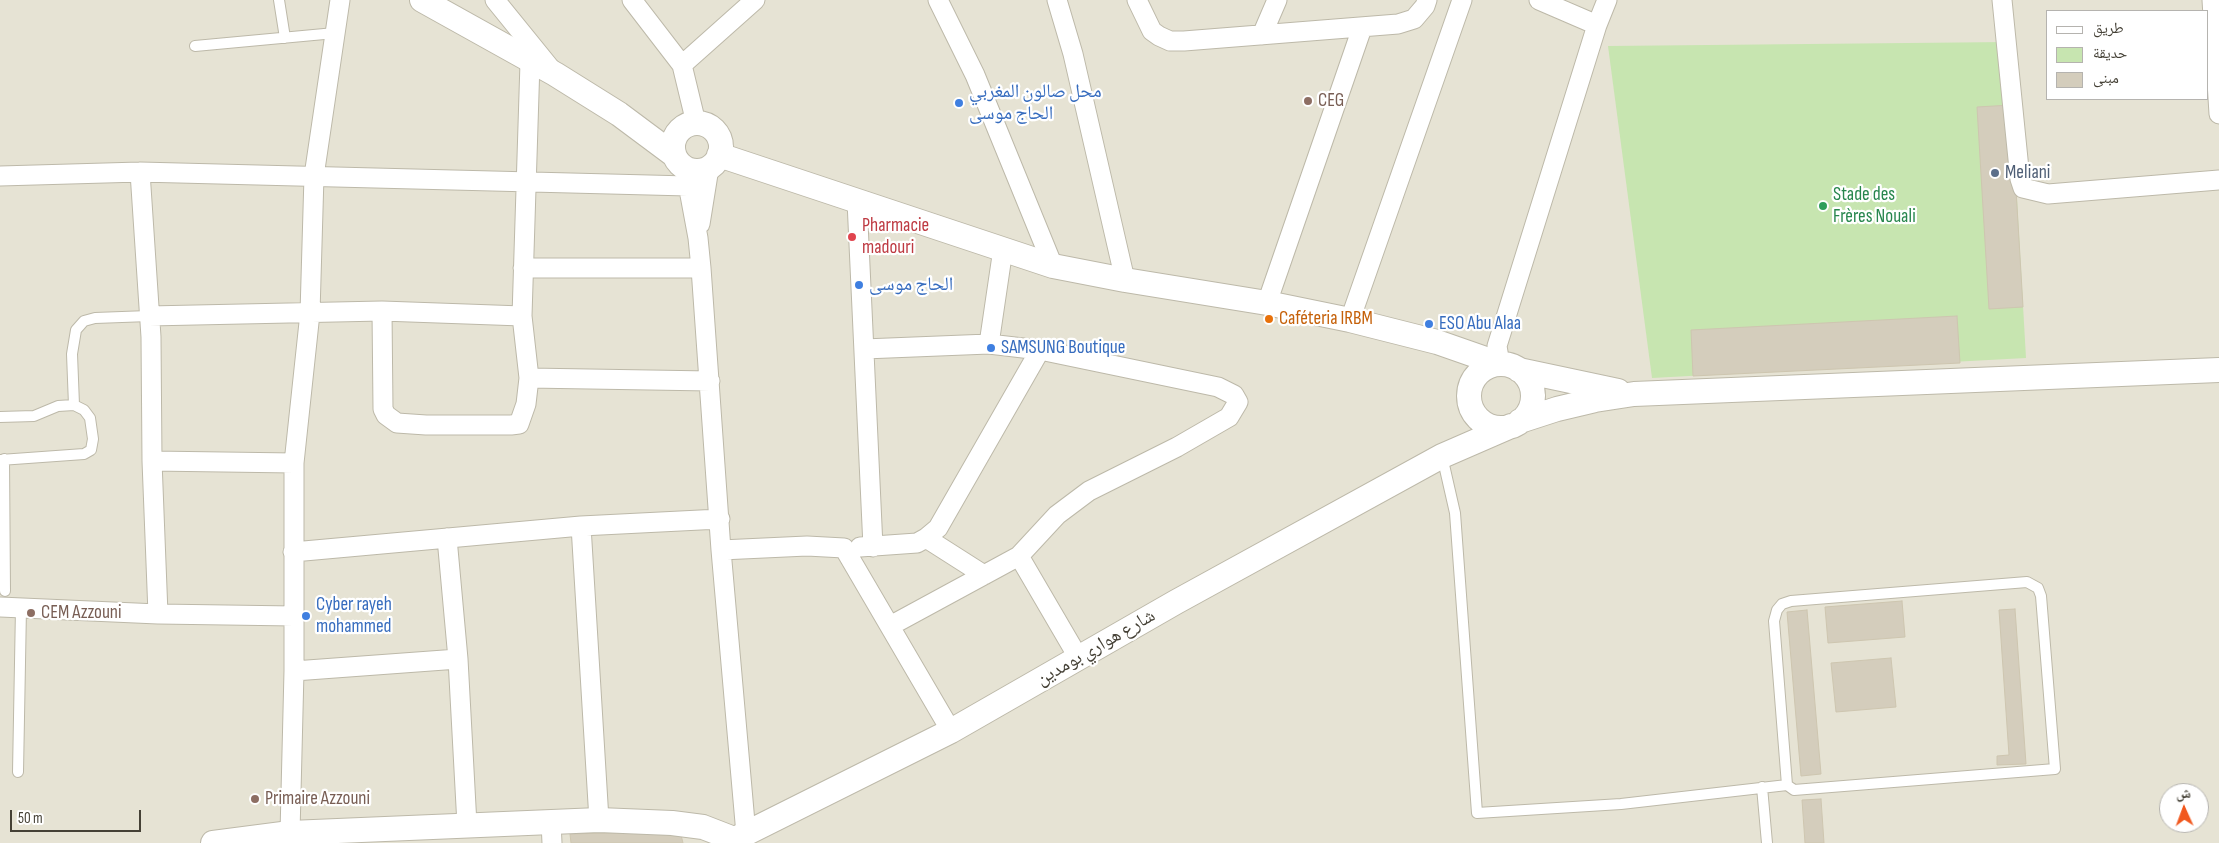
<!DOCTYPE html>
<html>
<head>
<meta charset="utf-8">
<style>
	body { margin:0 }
	#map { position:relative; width:2219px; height:843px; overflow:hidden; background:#f2f0e6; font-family:"Sofia Sans Condensed","Noto Naskh Arabic",sans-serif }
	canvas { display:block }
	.legend { position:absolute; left:2046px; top:10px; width:162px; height:90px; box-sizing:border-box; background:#fff; border:1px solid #b5b3af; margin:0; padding:6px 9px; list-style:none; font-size:15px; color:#454136 }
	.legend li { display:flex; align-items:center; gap:10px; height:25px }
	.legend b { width:25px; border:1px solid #b5b3af }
	.north { position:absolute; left:2159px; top:783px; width:50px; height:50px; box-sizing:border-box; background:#fff; border:1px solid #b5b3af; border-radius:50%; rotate:358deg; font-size:14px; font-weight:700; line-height:20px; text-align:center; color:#454136 }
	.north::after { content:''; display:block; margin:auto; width:18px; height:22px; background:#f1581e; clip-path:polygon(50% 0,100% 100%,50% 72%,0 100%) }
	.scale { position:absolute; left:10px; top:810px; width:131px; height:22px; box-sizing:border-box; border:2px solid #454136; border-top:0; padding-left:6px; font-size:15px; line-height:18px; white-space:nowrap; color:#454136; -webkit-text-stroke:4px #fff; paint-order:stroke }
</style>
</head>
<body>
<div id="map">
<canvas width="2219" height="843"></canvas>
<ul class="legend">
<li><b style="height:6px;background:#fff"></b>طريق</li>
<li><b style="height:14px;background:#c7e5b0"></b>حديقة</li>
<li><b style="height:14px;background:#d4cdbc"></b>مبنى</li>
</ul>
<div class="north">ش</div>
<div class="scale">50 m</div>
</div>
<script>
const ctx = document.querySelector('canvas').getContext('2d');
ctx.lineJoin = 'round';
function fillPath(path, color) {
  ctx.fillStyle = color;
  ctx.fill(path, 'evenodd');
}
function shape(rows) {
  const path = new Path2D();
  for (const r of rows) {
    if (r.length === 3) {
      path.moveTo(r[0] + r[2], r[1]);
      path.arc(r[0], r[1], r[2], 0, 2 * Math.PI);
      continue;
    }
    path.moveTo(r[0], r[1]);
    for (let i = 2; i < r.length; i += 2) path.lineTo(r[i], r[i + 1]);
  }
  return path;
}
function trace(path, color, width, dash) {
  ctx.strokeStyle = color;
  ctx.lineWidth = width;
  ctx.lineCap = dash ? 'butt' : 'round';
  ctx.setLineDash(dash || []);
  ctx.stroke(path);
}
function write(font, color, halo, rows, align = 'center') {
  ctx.font = font + ' "Sofia Sans Condensed","Noto Naskh Arabic",sans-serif';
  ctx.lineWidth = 4.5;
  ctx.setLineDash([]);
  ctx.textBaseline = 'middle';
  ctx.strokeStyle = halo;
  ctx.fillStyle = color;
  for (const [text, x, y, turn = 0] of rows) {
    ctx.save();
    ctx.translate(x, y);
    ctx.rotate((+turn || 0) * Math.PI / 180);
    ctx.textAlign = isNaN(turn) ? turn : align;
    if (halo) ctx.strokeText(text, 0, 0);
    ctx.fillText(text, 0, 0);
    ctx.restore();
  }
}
fillPath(shape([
	[0,0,2219,0,2219,843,0,843],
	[2048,11,2208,11,2208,99,2048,99],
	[2169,793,2199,793,2199,823,2169,823]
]), '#e6e3d4');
fillPath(shape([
	[2008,42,2026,358,1652,378,1608,46]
]), '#c7e5b0');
const building = shape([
	[2011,105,2023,307,1989,309,1977,107,2011,105],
	[1957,316,1960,363,1693,376,1691,330,1957,316],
	[1902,601,1905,637,1828,643,1825,607,1902,601],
	[2015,609,2026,764,1997,765,1997,756,2009,755,1999,610,2015,609],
	[1807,610,1821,774,1801,776,1787,612,1807,610],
	[1891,658,1896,707,1836,712,1831,663,1891,658],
	[1821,799,1824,843,1805,843,1802,800,1821,799],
	[680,831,683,843,571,843,570,834,680,831]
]);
fillPath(building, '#d4cdbc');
trace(building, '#cec6b0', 1);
const service = shape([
	[279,0,285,38],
	[195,46,335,33],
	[0,417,34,416,58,406,74,405],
	[1442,456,1455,513,1477,813,1621,804,1787,785,1794,790,2055,769,2041,596,2038,588,2027,582,1791,601,1782,604,1777,610,1774,621,1787,785],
	[4,459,5,591],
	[0,460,84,454,91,450,93,439,90,418,84,410,74,405,72,354,76,330,84,321,95,318,149,316],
	[18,772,21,608],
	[1762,787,1767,843]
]);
const minor = shape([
	[495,0,551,69],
	[632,0,682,65,696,123],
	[938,0,975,75,1053,266],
	[1057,0,1073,54,1125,280],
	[1137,0,1152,31,1159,36,1170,41,1184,41,1398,24,1414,19,1425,6,1427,0],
	[1539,0,1597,25,1607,0],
	[2002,0,2020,179,2023,188,2048,194,2219,180],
	[2212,0,2219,114],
	[1262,35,1277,0],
	[682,65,755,0],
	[685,168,698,238,701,268,721,550,746,834],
	[140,172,151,337,152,461,158,614],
	[0,176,140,172,688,186],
	[857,201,873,547],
	[700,224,709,168],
	[523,268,701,268],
	[1267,303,1362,28],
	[382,311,383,409,386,415,397,423,426,425,511,425,519,424,526,404,529,378,522,316,530,62],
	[149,316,382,311,522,316],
	[1350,320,1462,0],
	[989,344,1003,249],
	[864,349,989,344,1040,350,1218,387,1234,395,1238,402,1229,417,1177,447,1089,491,1057,515,1019,556,890,626],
	[1500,364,1497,346,1597,25],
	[529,378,710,381],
	[152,461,294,463],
	[581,526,599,820],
	[447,538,458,659,467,825],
	[926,538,984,575],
	[860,547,917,543,926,538,938,528,1040,350],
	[721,550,807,546,844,548,951,731],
	[293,552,581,526,720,519],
	[1019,556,1078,657],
	[0,607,158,614,294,616],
	[294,671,458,659],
	[551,822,552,843],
	[290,833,294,671,294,463,310,313,314,176,340,0]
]);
const tertiary = shape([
	[422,0,555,74,619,114,674,155],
	[697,147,24],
	[719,155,1053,266,1125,280,1267,303,1350,320,1437,342,1500,364],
	[1501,396,32],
	[1519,370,1618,391],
	[1520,421,1557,409,1595,400,1634,394,2219,370],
	[213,843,290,833,599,820,672,823,703,827,734,839],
	[727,843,951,731,1176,602,1442,456,1511,426]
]);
trace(service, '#bdb9a9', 12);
trace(minor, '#bdb9a9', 21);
trace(tertiary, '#bdb9a9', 26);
trace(service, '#fff', 10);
trace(minor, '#fff', 19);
trace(tertiary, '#fff', 24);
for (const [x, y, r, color] of [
	[1308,101,5,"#8d6e63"],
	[959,103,5,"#3f7fe0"],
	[1995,173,5,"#5c6f8a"],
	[1823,206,5,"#2e9e5b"],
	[852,237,5,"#e0444e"],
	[859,285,5,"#3f7fe0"],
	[1269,319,5,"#e8710a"],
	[1429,324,5,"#3f7fe0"],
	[991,348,5,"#3f7fe0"],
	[31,613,5,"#8d6e63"],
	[306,616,5,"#3f7fe0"],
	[255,799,5,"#8d6e63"]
]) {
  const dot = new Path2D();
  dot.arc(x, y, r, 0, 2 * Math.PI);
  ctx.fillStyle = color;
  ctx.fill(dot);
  trace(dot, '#fff', 2);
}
write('19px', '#366cbe', '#fff', [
	["محل صالون المغربي",969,92],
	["الحاج موسى",969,114],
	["الحاج موسى",869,285],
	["ESO Abu Alaa",1439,324],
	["SAMSUNG Boutique",1001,348],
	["Cyber rayeh",316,605],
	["mohammed",316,627]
], 'left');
write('19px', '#785e54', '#fff', [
	["CEG",1318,101],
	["CEM Azzouni",41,613],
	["Primaire Azzouni",265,799]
], 'left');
write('19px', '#4e5e75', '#fff', [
	["Meliani",2005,173]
], 'left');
write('19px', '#27864d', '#fff', [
	["Stade des",1833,195],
	["Frères Nouali",1833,217]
], 'left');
write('19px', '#be3a42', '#fff', [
	["Pharmacie",862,226],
	["madouri",862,248]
], 'left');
write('19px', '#c56008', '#fff', [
	["Caféteria IRBM",1279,319]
], 'left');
write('19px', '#454136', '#fff', [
	["شارع هواري بومدين",1096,648,-30]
]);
</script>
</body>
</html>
